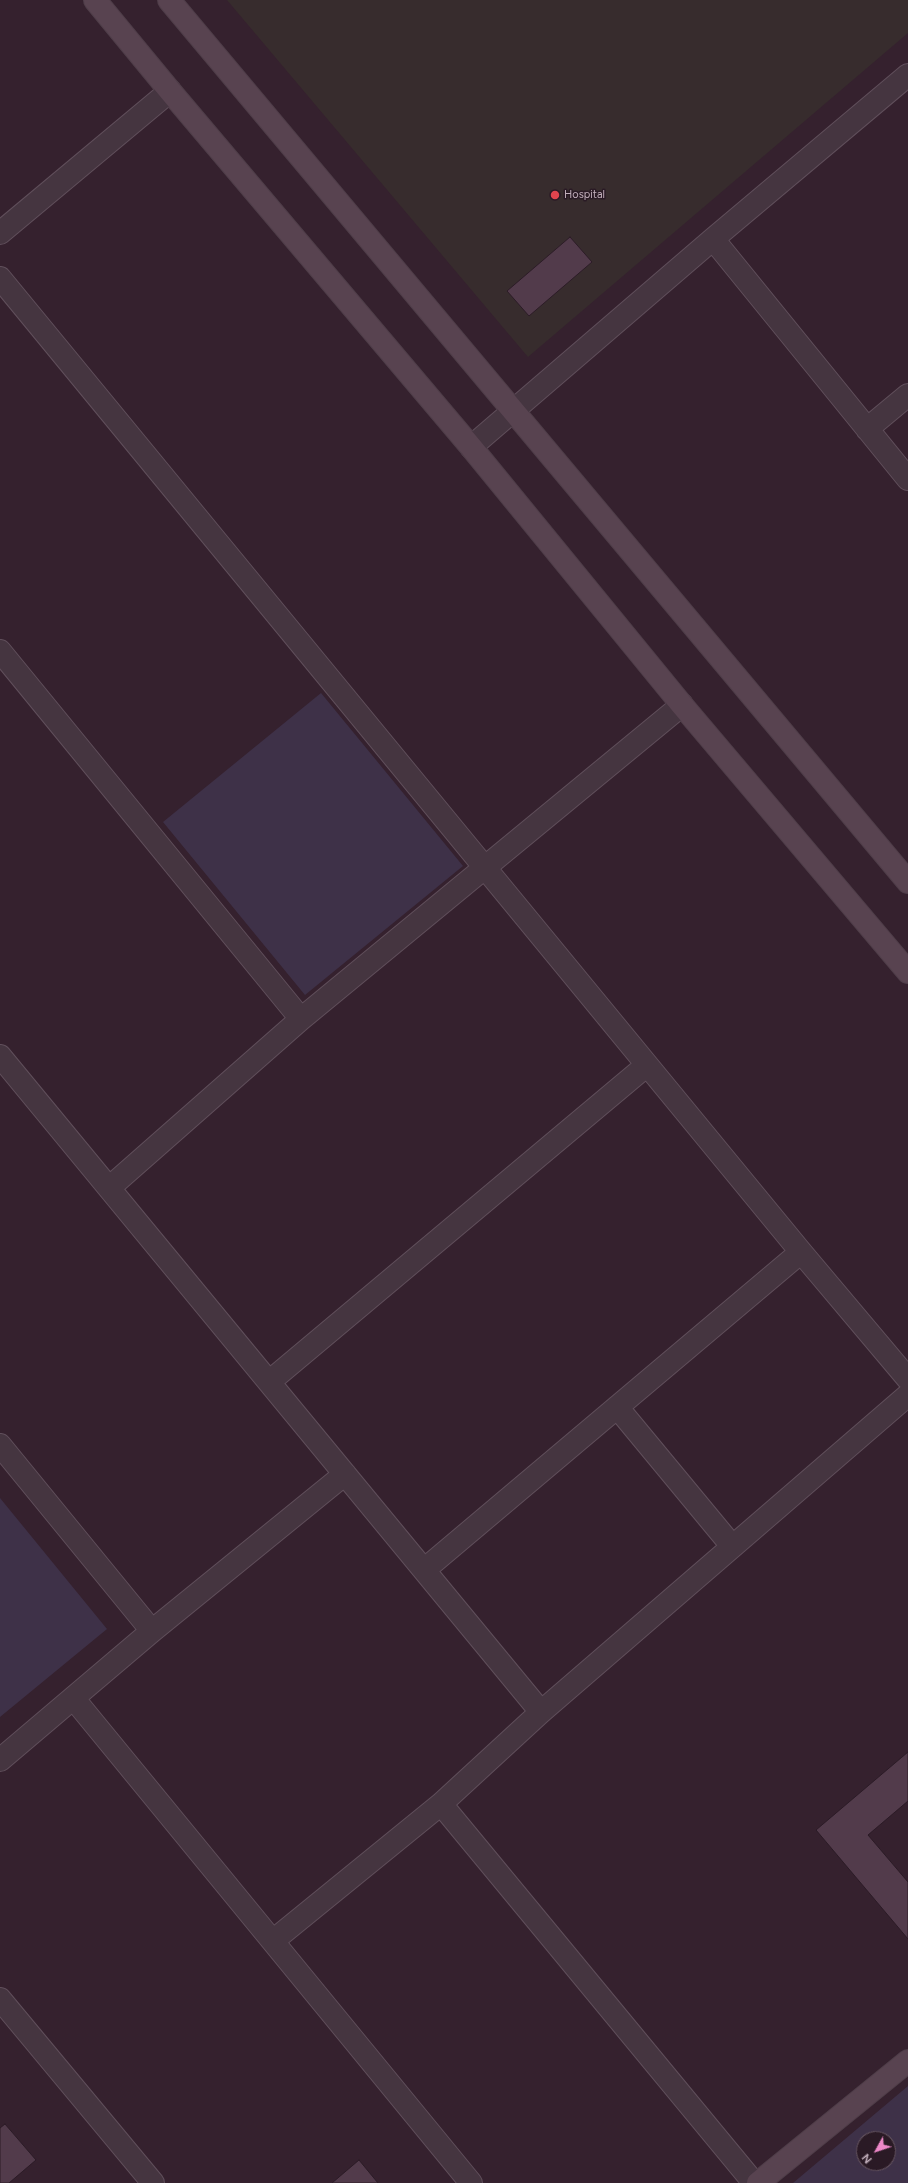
<!DOCTYPE html>
<html>
<head>
<meta charset="utf-8">
<style>
	body { margin:0 }
	#map { position:relative; width:908px; height:2183px; overflow:hidden; background:#35212e; font-family:Figtree,sans-serif }
	canvas { display:block }
	.north { position:absolute; left:856px; top:2131px; width:40px; height:40px; box-sizing:border-box; background:#2a1a25; border:1px solid #675661; border-radius:50%; rotate:230deg; font-size:11px; font-weight:700; line-height:16px; text-align:center; color:#c2afbb }
	.north::after { content:''; display:block; margin:auto; width:14px; height:18px; background:#ee88c9; clip-path:polygon(50% 0,100% 100%,50% 72%,0 100%) }
</style>
</head>
<body>
<div id="map">
<canvas width="908" height="2183"></canvas>
<div class="north">N</div>
</div>
<script>
const ctx = document.querySelector('canvas').getContext('2d');
ctx.lineJoin = 'round';
function fillPath(path, color) {
  ctx.fillStyle = color;
  ctx.fill(path, 'evenodd');
}
function shape(rows) {
  const path = new Path2D();
  for (const r of rows) {
    path.moveTo(r[0], r[1]);
    for (let i = 2; i < r.length; i += 2) path.lineTo(r[i], r[i + 1]);
  }
  return path;
}
function trace(path, color, width, dash) {
  ctx.strokeStyle = color;
  ctx.lineWidth = width;
  ctx.lineCap = dash ? 'butt' : 'round';
  ctx.setLineDash(dash || []);
  ctx.stroke(path);
}
function write(font, color, halo, rows, align = 'center') {
  ctx.font = font + ' Figtree,sans-serif';
  ctx.lineWidth = 3;
  ctx.setLineDash([]);
  ctx.textBaseline = 'middle';
  ctx.strokeStyle = halo;
  ctx.fillStyle = color;
  for (const [text, x, y, turn = 0] of rows) {
    ctx.save();
    ctx.translate(x, y);
    ctx.rotate((+turn || 0) * Math.PI / 180);
    ctx.textAlign = isNaN(turn) ? turn : align;
    if (halo) ctx.strokeText(text, 0, 0);
    ctx.fillText(text, 0, 0);
    ctx.restore();
  }
}
fillPath(shape([
	[227,0,908,0,908,33,528,357]
]), '#372c2d');
fillPath(shape([
	[321,693,463,866,305,995,163,822],
	[0,1498,107,1629,0,1717],
	[908,2086,908,2183,793,2183],
	[864,2139,888,2139,888,2163,864,2163]
]), '#3e3148');
const building = shape([
	[570,237,592,262,529,316,507,291,570,237],
	[908,1752,908,1801,868,1835,908,1882,908,1939,816,1830,908,1752],
	[5,2124,36,2160,9,2183,0,2183,0,2128,5,2124],
	[359,2160,378,2183,332,2183,359,2160]
]);
fillPath(building, '#523b4b');
trace(building, '#2c1c27', 1);
const street = shape([
	[0,233,170,91],
	[713,239,908,479],
	[0,278,801,1252,908,1379],
	[867,429,908,395],
	[471,447,713,239,908,75],
	[0,651,301,1019],
	[0,1056,541,1712],
	[109,1188,301,1019,682,705],
	[269,1382,647,1065],
	[617,1407,732,1546],
	[0,1445,152,1631],
	[424,1570,801,1252],
	[74,1699,471,2183],
	[0,1760,152,1631,345,1474],
	[441,1804,754,2183],
	[274,1940,441,1804,541,1712,908,1395],
	[0,1999,153,2183]
]);
const secondary = shape([
	[95,0,170,91,471,447,682,705,908,972],
	[169,0,908,882],
	[758,2183,908,2061]
]);
trace(street, '#604f5b', 24);
trace(secondary, '#4f3e49', 24);
trace(street, '#453540', 22);
trace(secondary, '#584350', 22);
for (const [x, y, r, color] of [
	[555,195,5,"#e0444e"]
]) {
  const dot = new Path2D();
  dot.arc(x, y, r, 0, 2 * Math.PI);
  ctx.fillStyle = color;
  ctx.fill(dot);
  trace(dot, '#2a1a25', 1.5);
}
write('11px', '#c2afbb', '#2a1a25', [
	["Hospital",564,195]
], 'left');
</script>
</body>
</html>
